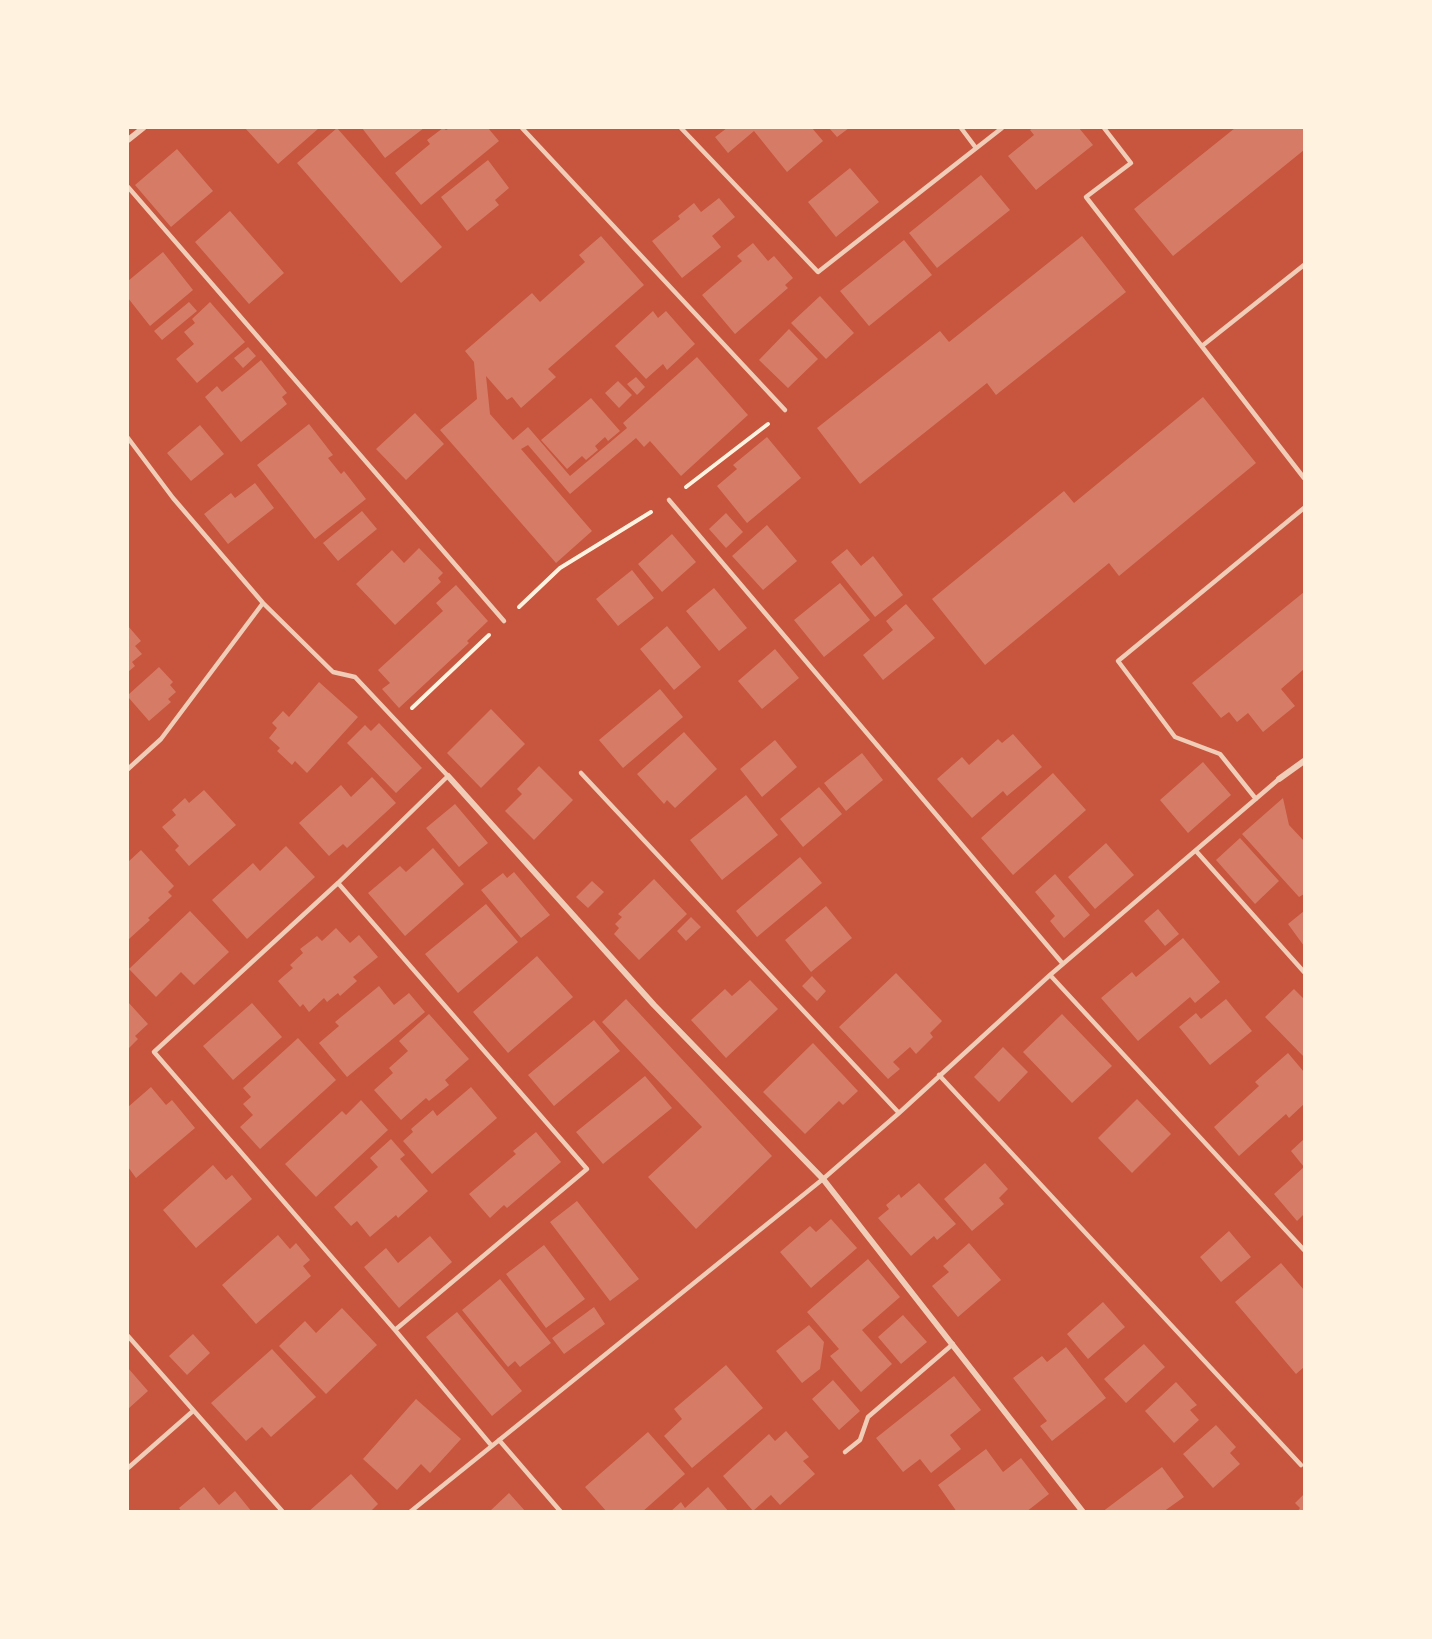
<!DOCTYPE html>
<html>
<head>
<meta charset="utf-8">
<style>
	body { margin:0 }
	#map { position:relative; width:1432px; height:1639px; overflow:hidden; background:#c8553d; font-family:Manrope,sans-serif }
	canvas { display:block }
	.frame { position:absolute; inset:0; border:129px solid #fff3e0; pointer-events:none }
</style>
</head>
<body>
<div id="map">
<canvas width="1432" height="1639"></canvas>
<div class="frame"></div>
</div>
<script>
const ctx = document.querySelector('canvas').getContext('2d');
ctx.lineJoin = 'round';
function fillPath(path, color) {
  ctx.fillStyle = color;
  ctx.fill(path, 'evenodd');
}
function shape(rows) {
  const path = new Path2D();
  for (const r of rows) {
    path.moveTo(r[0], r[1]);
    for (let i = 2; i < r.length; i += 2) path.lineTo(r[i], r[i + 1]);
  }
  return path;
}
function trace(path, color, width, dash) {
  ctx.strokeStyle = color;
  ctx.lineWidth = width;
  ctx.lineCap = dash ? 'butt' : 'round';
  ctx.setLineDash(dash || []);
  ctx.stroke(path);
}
fillPath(shape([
	[245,128,319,128,278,164],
	[337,128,442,247,401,283,297,163],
	[362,128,424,128,385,158],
	[443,128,446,130,450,128,488,128,499,141,421,205,395,173,430,144,427,140],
	[727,128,812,128,823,141,787,172,754,131,728,153,715,137],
	[829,128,849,128,837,137],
	[1033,128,1079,128,1093,145,1036,190,1008,156,1034,135,1030,130],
	[1235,128,1304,128,1304,150,1173,256,1134,209],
	[177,149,213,191,171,227,135,185],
	[488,160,509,188,495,200,499,205,467,231,441,197],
	[850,168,879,202,836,237,808,202],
	[981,175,1010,210,937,268,909,233],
	[719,198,735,217,712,236,721,247,682,278,652,241,680,219,678,216,694,203,701,212],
	[230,211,284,273,249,304,195,242],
	[601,236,644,285,548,369,556,377,521,408,512,397,507,400,486,376,490,414,513,440,528,427,570,476,627,428,623,423,697,357,748,415,681,476,650,441,644,447,636,438,570,494,528,445,521,449,592,531,556,563,440,430,477,399,474,362,465,351,532,293,540,302,585,262,579,255],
	[1082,236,1126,292,996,395,987,383,860,484,817,428,940,331,949,342],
	[904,240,932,275,869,326,840,291],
	[753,243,768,261,774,256,793,278,785,285,788,288,735,334,702,295,742,261,737,256],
	[163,252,193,290,150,326,128,298,128,281],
	[820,296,854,333,826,359,791,323],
	[189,302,197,311,162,340,154,331],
	[210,302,245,342,197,383,176,359,194,344,184,332,195,323,192,319],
	[653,311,658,318,666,311,695,344,667,370,663,364,646,379,615,346],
	[789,329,818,359,788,388,759,360],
	[248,347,256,356,243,368,234,358],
	[261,360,287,393,282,397,287,404,241,442,205,397,217,386,222,392],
	[636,377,645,387,637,395,627,384],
	[618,381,632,395,619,408,605,393],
	[1203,397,1256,463,1119,576,1109,563,985,665,932,599,1064,491,1074,503],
	[591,398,620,431,608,441,605,437,595,446,598,450,586,460,582,456,567,469,541,440],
	[415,413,444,444,406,480,376,449],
	[309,424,333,455,328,458,341,474,344,471,366,499,315,539,257,465],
	[200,425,224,454,191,481,167,453],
	[767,437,801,478,747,523,717,486,737,469,733,465],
	[255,483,274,508,228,544,204,514,231,493,235,498],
	[362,511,377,529,338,561,323,543],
	[726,513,743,532,726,548,709,529],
	[767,525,797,561,763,590,732,556],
	[672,534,696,562,662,592,638,564],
	[419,548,443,573,438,578,441,582,395,625,356,584,392,550,404,563],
	[847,549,861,566,873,556,903,595,875,617,831,562],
	[632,570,654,598,618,626,596,599],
	[840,583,870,620,824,657,794,620],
	[456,585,488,621,467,641,469,643,399,708,382,689,390,683,378,670,443,611,436,603],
	[714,588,747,628,719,651,686,611],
	[1304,592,1304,669,1281,689,1295,706,1263,732,1248,713,1237,722,1229,712,1221,718,1192,683],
	[906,604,935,638,883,680,863,655,893,630,886,621],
	[128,626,141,641,135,646,142,654,132,662,135,666,128,672],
	[667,626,701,667,674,690,640,649],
	[775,649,799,678,762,709,738,681],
	[159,667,173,682,170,685,176,692,168,699,171,702,149,721,128,697,128,695],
	[319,682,358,717,307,773,295,761,292,765,277,751,280,748,269,738,277,728,272,723,283,711,289,717],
	[660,689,683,717,623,768,599,740],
	[491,709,525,744,481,788,447,753],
	[379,723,422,768,396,793,347,743,365,725,371,731],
	[684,732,717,769,675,808,667,800,664,804,637,774],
	[1013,734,1042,767,1007,796,1003,791,972,818,937,779,962,757,969,765,998,739,1002,743],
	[775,740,797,767,762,797,740,769],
	[862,753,883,780,846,811,824,783],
	[1203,762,1231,795,1188,833,1160,800],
	[539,766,573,800,534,840,505,811,522,794,517,789],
	[1053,773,1086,810,1013,875,981,838],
	[372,777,396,803,347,848,343,844,329,856,299,823,341,785,351,797],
	[819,787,842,814,803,847,780,819],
	[204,790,236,825,189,866,175,850,179,846,162,827,176,815,172,810,185,798,189,803],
	[746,795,778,835,722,880,690,840],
	[1283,798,1289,825,1304,841,1304,894,1299,897,1242,834],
	[455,804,488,843,459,867,426,828],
	[1240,838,1279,881,1255,904,1216,860],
	[1106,843,1134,875,1095,909,1068,877],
	[286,846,315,877,247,939,212,900,253,863,260,871],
	[433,848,464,884,405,936,368,893,400,866,406,872],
	[141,850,174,886,168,892,172,896,148,918,150,920,129,939,128,937,128,862],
	[800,857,822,883,757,937,736,911],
	[514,872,550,915,521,938,481,890,503,873,507,878],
	[1055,874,1090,915,1064,938,1050,921,1055,916,1035,892],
	[654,879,687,914,639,960,614,934,619,928,615,924,622,917,618,914],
	[592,881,604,892,588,908,576,897],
	[486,904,518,942,458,993,425,954],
	[826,906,852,938,811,972,785,940],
	[1158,909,1179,934,1165,946,1144,921],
	[190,911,229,952,194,985,181,972,156,997,129,969],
	[1304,911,1304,946,1288,924],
	[691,917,701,927,686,941,677,931],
	[336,928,350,943,359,935,378,957,353,977,357,981,340,996,338,993,327,1002,324,998,309,1012,303,1004,300,1007,278,981,293,968,290,965,303,953,300,949,317,936,322,941],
	[1183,938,1220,982,1195,1003,1190,997,1138,1041,1101,998,1132,972,1136,977],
	[537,956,573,997,508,1053,473,1012],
	[896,973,942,1021,930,1033,933,1037,916,1054,910,1047,893,1062,900,1069,888,1079,839,1027],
	[812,976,826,991,817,1001,802,986],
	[750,980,778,1009,726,1058,691,1020,725,989,732,996],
	[379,986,394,1005,409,993,425,1012,347,1077,319,1043,339,1026,335,1022],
	[1294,989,1304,999,1304,1057,1265,1017],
	[626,999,772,1156,696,1229,648,1177,702,1127,602,1022],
	[1226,999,1252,1031,1210,1065,1179,1027,1196,1013,1201,1019],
	[128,1002,148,1024,135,1036,138,1039,128,1049],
	[252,1003,282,1037,233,1080,203,1046],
	[429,1014,469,1059,445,1080,449,1085,429,1101,426,1098,401,1120,374,1090,393,1073,389,1068,408,1051,399,1041],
	[1062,1014,1112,1066,1072,1103,1023,1052],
	[594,1020,620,1051,554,1106,528,1075],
	[298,1038,336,1080,260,1149,240,1127,253,1115,243,1104,251,1097,243,1088],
	[813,1043,858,1091,843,1105,839,1101,805,1134,763,1092],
	[1003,1047,1028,1072,999,1102,974,1077],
	[1288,1053,1304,1072,1304,1104,1289,1118,1286,1114,1239,1156,1214,1127,1259,1086,1255,1082],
	[645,1076,672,1108,603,1164,576,1132],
	[151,1087,166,1105,172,1100,195,1128,136,1178,128,1167,128,1107],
	[471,1087,497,1118,432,1174,403,1141,413,1132,411,1129,433,1110,437,1116],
	[1137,1099,1171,1134,1132,1173,1098,1138],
	[361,1100,388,1130,316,1197,285,1164,342,1111,346,1115],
	[536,1132,561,1162,507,1208,504,1205,490,1218,469,1194,516,1154,513,1151],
	[391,1139,405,1155,400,1159,428,1191,398,1218,396,1215,370,1237,357,1221,351,1226,334,1207,378,1167,370,1158],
	[1304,1139,1304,1167,1291,1151],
	[985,1163,1008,1189,999,1198,1004,1204,972,1231,944,1199],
	[213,1165,226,1180,232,1175,252,1199,196,1248,163,1210],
	[1304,1167,1304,1214,1297,1221,1274,1194],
	[919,1183,956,1224,937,1240,934,1236,911,1256,878,1218,889,1209,886,1205,899,1194,901,1198],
	[577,1201,639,1279,610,1301,550,1222],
	[831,1219,857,1248,811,1288,780,1252,810,1226,816,1232],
	[1229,1231,1251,1257,1221,1282,1200,1257],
	[278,1235,290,1249,296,1243,310,1260,303,1266,311,1276,256,1324,222,1285],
	[430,1236,452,1262,399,1308,364,1267,386,1248,398,1263],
	[969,1243,1001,1280,958,1317,932,1286,949,1272,943,1266],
	[544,1245,585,1299,546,1328,506,1274],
	[868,1259,900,1297,862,1330,892,1364,861,1392,830,1356,839,1349,807,1312],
	[1281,1263,1304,1290,1304,1367,1296,1374,1235,1302],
	[500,1279,551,1343,520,1367,515,1361,508,1367,462,1310],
	[1103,1302,1125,1327,1088,1359,1067,1334],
	[594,1307,605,1324,564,1354,552,1338],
	[342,1308,377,1345,326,1394,279,1346,305,1321,316,1333],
	[457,1312,522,1391,492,1416,426,1337],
	[903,1315,927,1342,901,1364,878,1337],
	[809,1325,824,1342,820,1369,802,1383,776,1351],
	[193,1334,210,1353,187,1375,169,1356],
	[1144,1344,1165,1367,1126,1403,1104,1379],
	[1066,1347,1106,1398,1052,1441,1040,1426,1047,1421,1013,1378,1042,1356,1047,1362],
	[272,1349,316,1397,271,1437,262,1427,246,1441,211,1403],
	[726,1365,763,1408,692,1468,664,1436,682,1419,674,1409],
	[128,1368,148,1391,128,1409],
	[954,1376,981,1410,950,1435,961,1449,931,1473,920,1459,903,1472,876,1438],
	[833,1380,860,1411,839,1430,812,1399],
	[1176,1382,1197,1405,1190,1410,1199,1420,1174,1443,1145,1411],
	[416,1399,461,1439,430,1473,421,1464,397,1490,363,1459],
	[1216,1425,1236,1447,1230,1453,1240,1464,1213,1488,1183,1454],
	[786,1431,809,1457,803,1461,815,1474,780,1505,771,1495,753,1511,723,1476,769,1434,775,1441],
	[648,1432,685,1474,642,1512,607,1512,585,1487],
	[986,1449,1003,1472,1021,1458,1049,1494,1026,1512,957,1512,938,1485],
	[1162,1467,1184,1497,1163,1512,1102,1512],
	[351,1474,378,1504,370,1512,308,1512],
	[204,1487,219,1505,235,1491,252,1512,182,1512,179,1508],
	[708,1487,729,1512,670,1512,681,1502,685,1508],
	[509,1493,526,1512,489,1512],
	[1304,1494,1304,1512,1297,1512,1300,1508,1295,1503]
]), '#d67c66');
trace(shape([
	[686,487,768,424],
	[519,607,560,568,651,512],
	[412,708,489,635]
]), '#fff3e0', 4);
trace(shape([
	[522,128,785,410],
	[681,128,818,272,1002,128],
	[961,128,976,148],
	[1104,128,1131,163,1086,197,1304,478],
	[128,187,504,621],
	[1202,346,1304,265],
	[128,438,173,498,263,603,333,672,355,677,448,776,338,883,154,1052,395,1330,491,1445],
	[669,500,1063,964],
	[128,769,161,739,263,603],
	[581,773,899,1113],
	[1256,799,1220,754,1175,737,1118,661,1304,508],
	[1196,851,1304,972],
	[338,883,587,1169,395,1330],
	[1050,975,1304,1250],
	[939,1075,1301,1465],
	[128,1336,283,1512],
	[499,1440,561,1512],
	[845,1452,860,1440,868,1417,953,1344],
	[128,1468,193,1411],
	[410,1512,823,1179,899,1113,1050,975,1279,779]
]), '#f1ccb7', 4.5);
trace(shape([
	[128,140,143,128],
	[448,776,654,1005,823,1179,1083,1512],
	[1279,779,1304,761]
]), '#f1ccb7', 6);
</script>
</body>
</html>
